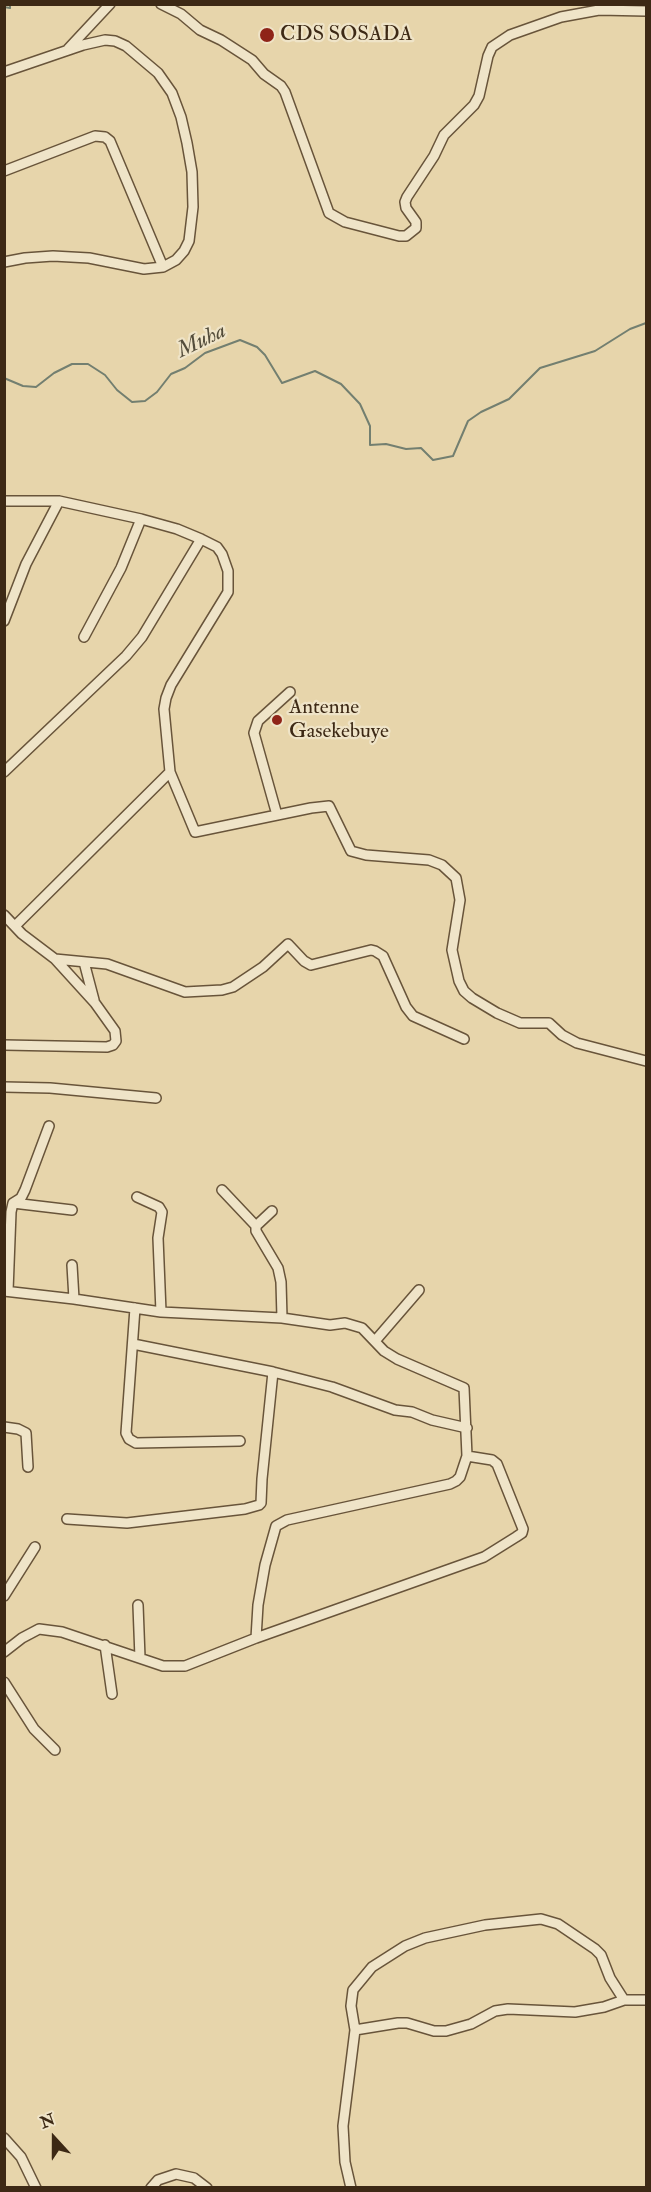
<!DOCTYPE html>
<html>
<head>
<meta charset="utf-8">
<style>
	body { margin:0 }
	#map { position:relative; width:651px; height:2192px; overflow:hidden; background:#e7d5ab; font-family:"IM FELL Double Pica",serif }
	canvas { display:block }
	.frame { position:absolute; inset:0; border:6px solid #3d2915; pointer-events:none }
	.north { position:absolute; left:24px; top:2108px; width:60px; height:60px; -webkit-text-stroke:4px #efe4c8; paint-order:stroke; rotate:339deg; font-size:16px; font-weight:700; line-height:24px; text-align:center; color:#3d2915 }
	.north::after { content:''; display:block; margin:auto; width:21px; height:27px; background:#3d2915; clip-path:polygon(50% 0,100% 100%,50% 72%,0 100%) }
</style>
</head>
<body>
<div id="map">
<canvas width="651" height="2192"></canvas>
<div class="frame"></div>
<div class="north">N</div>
</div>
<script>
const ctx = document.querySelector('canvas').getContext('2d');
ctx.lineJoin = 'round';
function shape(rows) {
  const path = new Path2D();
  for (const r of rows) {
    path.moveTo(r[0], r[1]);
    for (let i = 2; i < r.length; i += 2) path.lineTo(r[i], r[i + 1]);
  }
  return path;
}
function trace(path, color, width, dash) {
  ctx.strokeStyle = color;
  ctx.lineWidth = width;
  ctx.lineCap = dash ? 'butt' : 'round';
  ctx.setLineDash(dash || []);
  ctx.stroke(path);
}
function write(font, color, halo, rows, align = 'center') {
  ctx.font = font + ' "IM FELL Double Pica",serif';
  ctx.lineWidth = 4.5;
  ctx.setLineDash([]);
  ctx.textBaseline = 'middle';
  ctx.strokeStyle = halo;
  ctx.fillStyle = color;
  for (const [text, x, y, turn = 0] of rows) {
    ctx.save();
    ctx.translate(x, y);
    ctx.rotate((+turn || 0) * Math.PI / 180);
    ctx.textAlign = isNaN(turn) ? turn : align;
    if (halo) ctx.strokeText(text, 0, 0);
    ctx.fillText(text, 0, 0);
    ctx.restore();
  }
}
trace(shape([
	[4,7,10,8,10,4],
	[4,378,23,386,36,387,54,373,72,364,88,364,105,375,117,390,132,402,145,401,157,392,171,374,185,368,205,353,240,340,257,347,265,355,282,383,315,371,341,384,360,404,370,426,370,445,386,444,406,449,421,448,433,460,453,456,468,421,481,412,509,399,540,368,595,351,630,329,646,323]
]), '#737f70', 2);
const minor = shape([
	[161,4,181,14,200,30,221,40,252,60,264,74,281,86,285,92,329,213,345,222,399,236,406,236,416,228,416,222,406,208,405,202,407,197,434,156,444,135,474,105,479,96,488,56,492,47,510,35,561,17,599,10,646,11],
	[68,49,110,4],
	[4,72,83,45,105,40,115,41,126,46,158,73,172,93,181,117,187,143,192,172,193,207,189,241,184,251,176,260,163,267,144,269,89,258,53,256,25,258,4,262],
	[4,171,95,136,105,137,110,141,163,267],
	[4,501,59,501,141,519,177,529,201,539,217,547,222,554,228,571,228,592,171,685,166,698,164,709,170,772,195,832,311,808,329,806,351,851,366,855,429,860,442,865,456,878,460,900,452,950,459,981,464,991,472,998,497,1013,520,1023,549,1023,562,1035,577,1043,646,1061],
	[4,621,26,564,59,501],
	[84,637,121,568,141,519],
	[4,772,126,656,142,637,201,539],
	[277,815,254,733,258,721,290,692],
	[4,915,22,934,55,959,107,964,185,992,222,990,233,987,263,967,288,944,304,961,311,965,371,950,375,951,383,956,406,1007,413,1016,464,1039],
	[15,926,170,772],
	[84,962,94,1000],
	[4,1045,107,1047,113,1045,116,1041,115,1031,95,1003,55,959],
	[4,1087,50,1088,156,1098],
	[222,1190,256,1226,256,1231,278,1268,281,1282,282,1318],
	[137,1197,159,1207,162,1212,158,1238,161,1312],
	[13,1203,72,1210],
	[256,1226,272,1211],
	[72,1265,74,1299],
	[4,1291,74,1299,161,1312,282,1318,330,1325,345,1323,362,1328,384,1351,397,1359,464,1388,467,1456,460,1477,456,1481,450,1484,287,1520,276,1526,265,1565,258,1605,256,1638],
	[8,1291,11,1212,13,1203,21,1198,25,1190,49,1126],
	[135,1308,126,1433,129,1439,136,1443,240,1441],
	[375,1341,419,1290],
	[133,1344,273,1372,332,1387,395,1410,412,1412,432,1420,467,1428],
	[4,1427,18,1429,26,1433,28,1467],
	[67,1519,127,1523,245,1509,259,1505,261,1503,262,1479,273,1372],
	[4,1596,35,1547],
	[138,1605,140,1658],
	[105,1645,112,1694],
	[4,1652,22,1638,39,1629,62,1632,163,1666,185,1666,256,1638,484,1557,516,1537,522,1533,523,1529,497,1464,492,1460,467,1456],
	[4,1682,34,1729,55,1750],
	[355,2030,398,2023,407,2023,434,2031,446,2031,471,2024,495,2011,508,2009,575,2012,604,2007,624,2000,646,2000],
	[4,2138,21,2157,36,2188],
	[151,2188,158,2180,176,2174,194,2178,207,2188],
	[351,2188,345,2162,343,2126,355,2030,351,2006,353,1990,372,1967,405,1946,425,1938,485,1925,541,1919,558,1924,595,1949,601,1955,610,1978,624,2000]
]);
trace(minor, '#68543a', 12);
trace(minor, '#efe4c8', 9);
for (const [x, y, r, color] of [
	[267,35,8,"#8f2418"],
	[277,720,6,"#8f2418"]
]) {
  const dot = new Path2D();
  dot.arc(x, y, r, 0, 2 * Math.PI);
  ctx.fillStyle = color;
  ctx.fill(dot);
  trace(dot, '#efe4c8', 2);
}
write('21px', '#3d2915', '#efe4c8', [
	["CDS SOSADA",280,35],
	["Antenne",289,708],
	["Gasekebuye",289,732]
], 'left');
write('italic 22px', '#544d3b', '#efe4c8', [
	["Muha",202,342,-26]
]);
</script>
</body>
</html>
